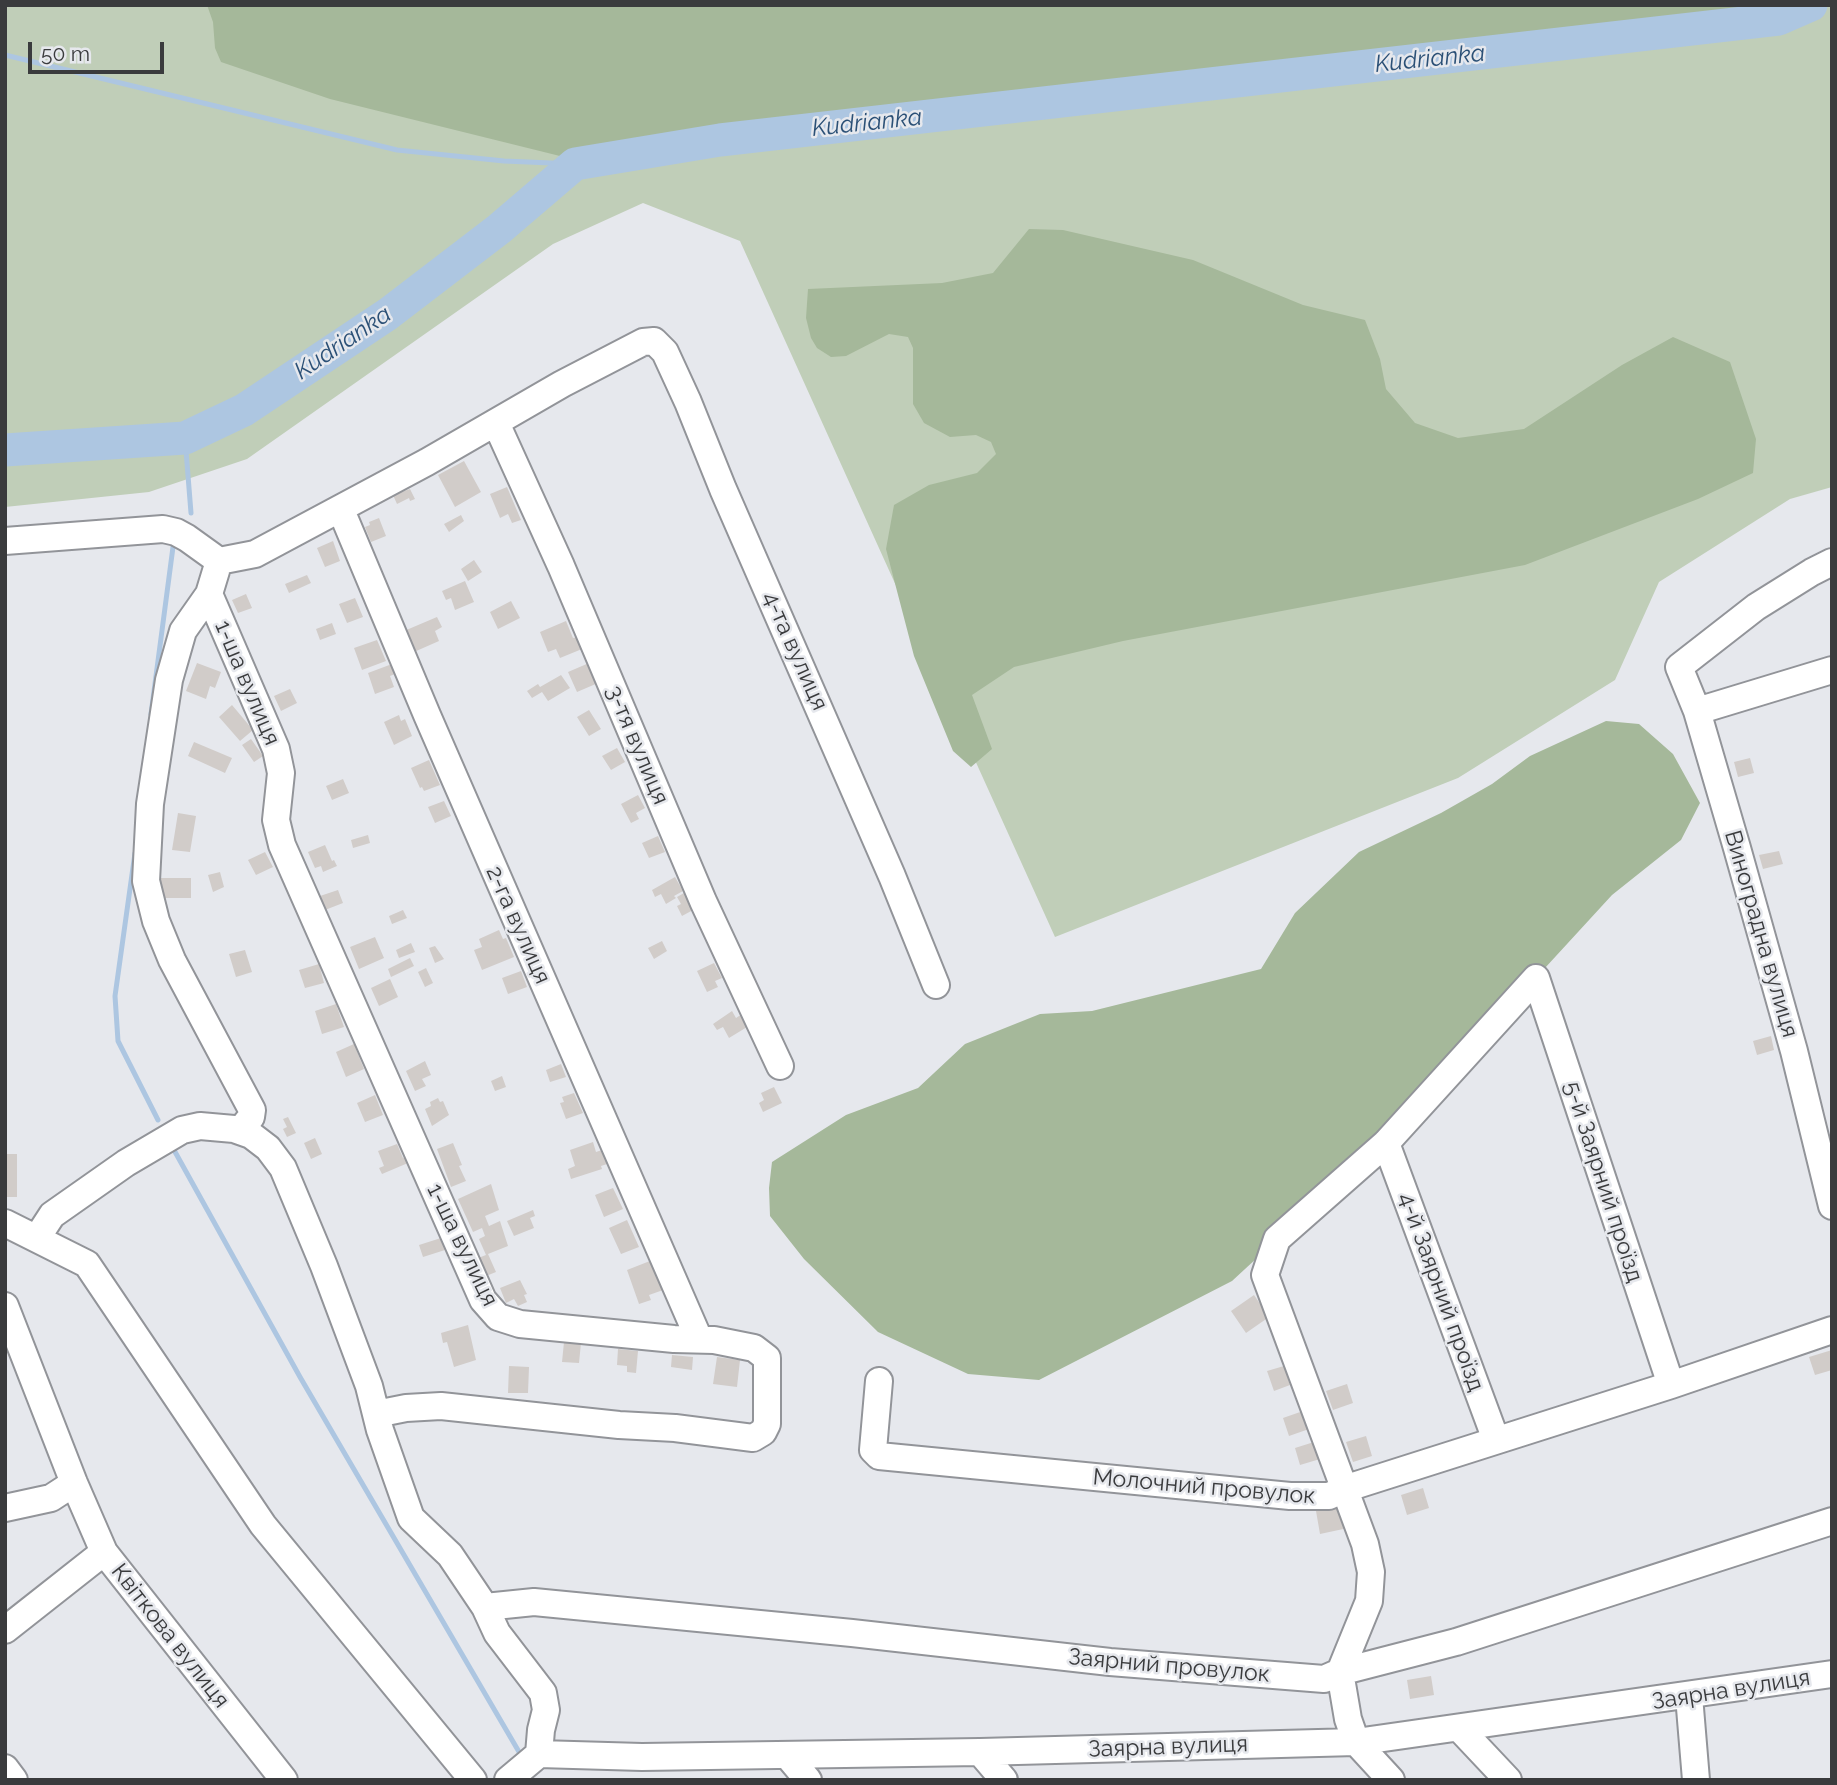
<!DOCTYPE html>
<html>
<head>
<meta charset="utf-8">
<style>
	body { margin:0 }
	#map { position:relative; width:1837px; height:1785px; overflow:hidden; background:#e6e8ed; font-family:Raleway,sans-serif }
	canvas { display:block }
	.frame { position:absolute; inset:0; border:7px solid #3a3b3d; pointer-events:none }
	.scale { position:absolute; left:28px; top:42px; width:136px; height:32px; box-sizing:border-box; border:4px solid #3a3b3d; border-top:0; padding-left:9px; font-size:21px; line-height:24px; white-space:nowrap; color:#3a3b3d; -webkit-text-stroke:5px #e6e8ed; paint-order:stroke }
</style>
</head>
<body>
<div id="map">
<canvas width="1837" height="1785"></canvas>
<div class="frame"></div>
<div class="scale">50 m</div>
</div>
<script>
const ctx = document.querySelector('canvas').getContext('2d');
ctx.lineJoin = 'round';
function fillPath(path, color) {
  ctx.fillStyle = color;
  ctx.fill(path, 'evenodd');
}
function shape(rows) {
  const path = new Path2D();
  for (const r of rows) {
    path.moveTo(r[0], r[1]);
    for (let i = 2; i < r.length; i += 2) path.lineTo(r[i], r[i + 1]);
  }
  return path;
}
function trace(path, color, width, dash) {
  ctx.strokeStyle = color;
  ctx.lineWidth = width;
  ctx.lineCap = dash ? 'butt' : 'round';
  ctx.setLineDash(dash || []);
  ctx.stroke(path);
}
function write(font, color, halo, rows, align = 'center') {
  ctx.font = font + ' Raleway,sans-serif';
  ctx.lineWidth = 5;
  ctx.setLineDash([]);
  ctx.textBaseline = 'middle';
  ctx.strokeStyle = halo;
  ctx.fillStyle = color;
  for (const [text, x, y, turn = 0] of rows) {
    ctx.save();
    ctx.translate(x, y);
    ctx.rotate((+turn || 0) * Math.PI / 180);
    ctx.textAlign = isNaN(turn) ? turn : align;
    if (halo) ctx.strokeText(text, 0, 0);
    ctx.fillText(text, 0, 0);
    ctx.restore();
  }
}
fillPath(shape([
	[5,5,1832,5,1832,487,1790,499,1659,582,1615,680,1458,778,1055,937,740,241,643,203,553,244,247,459,149,492,5,507]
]), '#c0ceb8');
fillPath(shape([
	[207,5,1791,5,1773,12,863,118,720,140,705,137,564,157,330,99,221,62,215,48,213,22],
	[1029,229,1063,230,1193,260,1303,305,1365,320,1380,359,1386,389,1415,423,1458,438,1524,429,1622,365,1673,337,1730,362,1756,439,1753,473,1698,499,1525,565,1123,641,1014,667,972,695,992,749,971,767,953,751,914,656,886,549,894,505,929,485,977,473,996,454,991,442,976,435,950,437,924,423,913,404,913,348,908,337,889,334,846,356,831,357,817,348,811,338,806,318,808,289,942,283,993,273],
	[1606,721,1639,724,1673,754,1700,803,1681,840,1612,895,1399,1127,1232,1281,1039,1380,968,1374,878,1332,804,1259,770,1216,769,1188,772,1162,846,1115,918,1088,965,1044,1040,1014,1092,1011,1261,969,1295,913,1359,852,1441,813,1492,784,1530,756]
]), '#a5b89a');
trace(shape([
	[5,55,397,150,504,161,575,164],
	[185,438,191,513],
	[151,714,173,547],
	[135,853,115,996,118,1041,158,1120],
	[174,1150,300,1377,522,1757]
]), '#adc6e1', 5);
trace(shape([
	[5,450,185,438,244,410,388,314,499,229,575,164,720,140,1779,19,1811,5]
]), '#adc6e1', 33);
fillPath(shape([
	[464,461,481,492,455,507,438,475],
	[507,487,521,520,512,523,508,514,500,518,490,494],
	[410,489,415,499,410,501,409,498,397,504,393,495],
	[461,515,464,521,449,532,444,524],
	[379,518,386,536,371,542,365,527,370,525,369,522],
	[333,541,340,561,325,567,317,548],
	[474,560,482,572,468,581,461,569],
	[307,575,311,583,289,593,285,584],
	[465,581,474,602,455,610,451,598,446,600,442,591],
	[246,594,252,608,238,613,232,600],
	[355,598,363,617,347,623,339,604],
	[511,601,520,618,498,629,490,612],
	[437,617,442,627,435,631,439,641,414,652,404,631],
	[566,621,573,638,577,637,582,649,560,658,556,649,548,652,540,632],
	[332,623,336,634,320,640,316,629],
	[377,640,386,661,362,670,354,648],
	[197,663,221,672,215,688,210,686,206,699,186,691],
	[589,663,598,683,577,692,568,672],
	[392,664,395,674,390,676,394,687,375,694,368,673],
	[561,675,570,688,548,701,542,692,532,698,527,691,538,684,540,687],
	[290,689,297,703,281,711,274,696],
	[232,705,253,730,240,741,219,717],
	[589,710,601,729,589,736,577,717],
	[399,715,401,721,405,719,412,736,394,745,384,722],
	[251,739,263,756,254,762,242,745],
	[194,742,232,758,225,773,188,756],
	[617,748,625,762,611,770,602,756],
	[1750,758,1754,773,1738,777,1734,762],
	[429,760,440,785,424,791,422,787,420,788,411,768],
	[343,779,349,793,332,800,326,786],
	[638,795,645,808,636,813,639,819,631,823,621,804],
	[444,801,451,816,435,823,428,807],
	[178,813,196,816,190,852,172,850],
	[368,835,370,843,353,848,351,840],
	[658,836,665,852,649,858,642,843],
	[325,845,332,861,334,860,337,866,323,872,321,866,315,868,308,852],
	[1779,851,1783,864,1763,869,1759,855],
	[265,852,273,867,256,875,248,860],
	[220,872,224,887,213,892,208,875],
	[675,877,683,891,674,896,676,898,666,904,661,894,655,897,652,890],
	[159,878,191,878,191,898,159,898],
	[338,890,343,903,325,910,320,896],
	[684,893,693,910,682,916,677,906,681,904,677,897],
	[403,910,407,918,392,924,389,916],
	[499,930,503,939,506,938,514,957,482,970,474,950,482,947,479,939],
	[375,937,384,958,359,969,350,947],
	[662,941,667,951,654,959,648,948],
	[411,943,415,952,399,958,396,950],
	[435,946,444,959,435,963,429,948],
	[245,950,252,972,236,977,229,954],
	[410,958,414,966,391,977,388,969],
	[714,963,722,978,715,981,718,987,707,992,697,971],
	[319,964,324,983,305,988,299,970],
	[426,968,433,983,425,987,418,972],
	[521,971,527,987,508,994,502,978],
	[390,979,398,997,379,1006,371,988],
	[336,1004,344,1027,322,1034,315,1011],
	[732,1011,736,1018,745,1012,752,1024,729,1038,723,1027,717,1030,713,1024],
	[1771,1036,1774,1050,1757,1055,1753,1041],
	[354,1044,364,1069,346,1077,336,1052],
	[425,1061,431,1075,422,1079,426,1086,415,1091,406,1071],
	[561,1064,566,1077,550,1082,546,1070],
	[502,1076,506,1087,495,1091,491,1081],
	[774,1087,782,1103,763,1112,759,1103,764,1100,761,1093],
	[574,1093,583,1113,566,1119,560,1103,564,1102,562,1097],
	[375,1095,383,1115,365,1122,357,1103],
	[438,1098,440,1102,443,1101,449,1115,432,1126,425,1109,431,1106,430,1102],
	[288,1117,296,1133,287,1137,283,1129,287,1127,283,1119],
	[315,1138,322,1154,311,1159,304,1143],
	[593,1142,596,1152,605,1149,610,1163,601,1166,602,1169,571,1179,568,1169,575,1166,570,1150],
	[453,1143,462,1165,459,1166,466,1181,451,1187,437,1149],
	[397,1144,403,1158,405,1157,408,1163,382,1174,379,1168,384,1166,378,1151],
	[5,1154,17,1154,17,1197,5,1197],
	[491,1184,499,1210,485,1216,489,1226,500,1221,508,1246,488,1254,496,1272,481,1278,473,1260,486,1255,479,1239,485,1236,482,1228,473,1232,458,1199],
	[613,1188,623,1209,604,1217,595,1195],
	[533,1210,535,1216,530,1218,534,1228,514,1236,507,1221],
	[627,1220,639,1247,621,1254,609,1228],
	[441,1238,445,1250,423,1257,419,1245],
	[655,1259,666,1289,649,1295,651,1300,639,1304,627,1270],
	[520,1280,527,1294,524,1295,527,1302,518,1306,514,1299,506,1303,500,1288],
	[1254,1295,1269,1317,1246,1333,1231,1311],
	[468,1325,476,1360,454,1367,447,1342,443,1343,441,1333],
	[564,1342,581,1343,579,1363,562,1362],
	[618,1349,638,1351,636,1373,627,1372,627,1366,617,1365],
	[1832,1350,1832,1370,1815,1375,1809,1357],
	[672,1355,693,1357,692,1370,671,1367],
	[717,1357,740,1360,737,1387,713,1384],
	[509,1366,529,1367,528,1393,508,1393],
	[1284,1366,1290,1385,1274,1391,1267,1371],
	[1347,1384,1353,1403,1333,1410,1326,1391],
	[1303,1411,1309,1429,1289,1436,1283,1418],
	[1366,1436,1372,1456,1353,1462,1346,1442],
	[1314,1442,1320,1459,1300,1465,1295,1448],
	[1423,1488,1429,1508,1407,1515,1401,1495],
	[1343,1506,1348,1528,1320,1534,1316,1511],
	[1431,1676,1434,1695,1410,1699,1407,1680]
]), '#d1ccc9');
const minor = shape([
	[496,423,561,566,703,901,780,1066],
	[341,510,427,715,699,1339],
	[5,541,163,529,176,532,187,538,219,561,255,554,427,462,562,384,643,342,654,341,665,352,688,402,723,489,892,876,936,985],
	[219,561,209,594,276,749,281,773,276,820,282,845,483,1300,498,1317,520,1324,674,1339,714,1340,754,1348,767,1358,767,1424,763,1432,753,1438,675,1428,619,1425,441,1406,406,1408,376,1414],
	[1832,562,1812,572,1756,607,1679,667,1697,711,1737,848,1794,1051,1832,1206],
	[209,594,183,631,169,680,150,804,146,881,156,921,172,960,252,1110,251,1117,240,1131],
	[1697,711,1832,670],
	[1386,1143,1496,1440],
	[5,1223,87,1264,263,1525,473,1780],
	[37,1238,52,1215,126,1163,182,1130,200,1126,234,1129,251,1135,268,1148,283,1168,324,1266,369,1386,380,1430,411,1518,450,1555,485,1607,497,1633,543,1693,546,1710,541,1730,539,1754],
	[5,1306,74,1483,104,1552,284,1780],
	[879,1381,873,1450,879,1456,1290,1496,1329,1496,1344,1489,1671,1385,1832,1330],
	[5,1508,51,1498,74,1483],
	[485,1607,534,1602,852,1633,1110,1662,1324,1679,1340,1672,1456,1642,1832,1521],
	[5,1630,104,1552],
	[1689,1696,1696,1780],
	[1460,1729,1508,1780],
	[980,1752,1004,1780],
	[787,1755,808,1780],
	[5,1768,14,1780],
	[508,1780,539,1754,642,1757,980,1752,1356,1742,1832,1674],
	[1391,1780,1356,1742,1348,1719,1340,1672,1369,1601,1371,1572,1365,1544,1265,1275,1277,1239,1386,1143,1536,978,1671,1385]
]);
trace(minor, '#929499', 30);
trace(minor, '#fff', 26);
write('23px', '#3a3b3d', '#e6e8ed', [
	["4-та вулиця",795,651,66],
	["1-ша вулиця",247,683,67],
	["3-тя вулиця",637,745,67],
	["2-га вулиця",518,925,66],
	["Виноградна вулиця",1761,934,74],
	["5-й Заярний проїзд",1603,1182,72],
	["1-ша вулиця",462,1245,64],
	["4-й Заярний проїзд",1441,1292,70],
	["Молочний провулок",1204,1487,5],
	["Квіткова вулиця",170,1636,52],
	["Заярний провулок",1169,1666,5],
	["Заярна вулиця",1731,1690,-9],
	["Заярна вулиця",1168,1747,-2]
]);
write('italic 24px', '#2b5076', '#e6e8ed', [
	["Kudrianka",1430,59,-6],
	["Kudrianka",867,123,-6],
	["Kudrianka",343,343,-34]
]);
</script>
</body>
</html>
